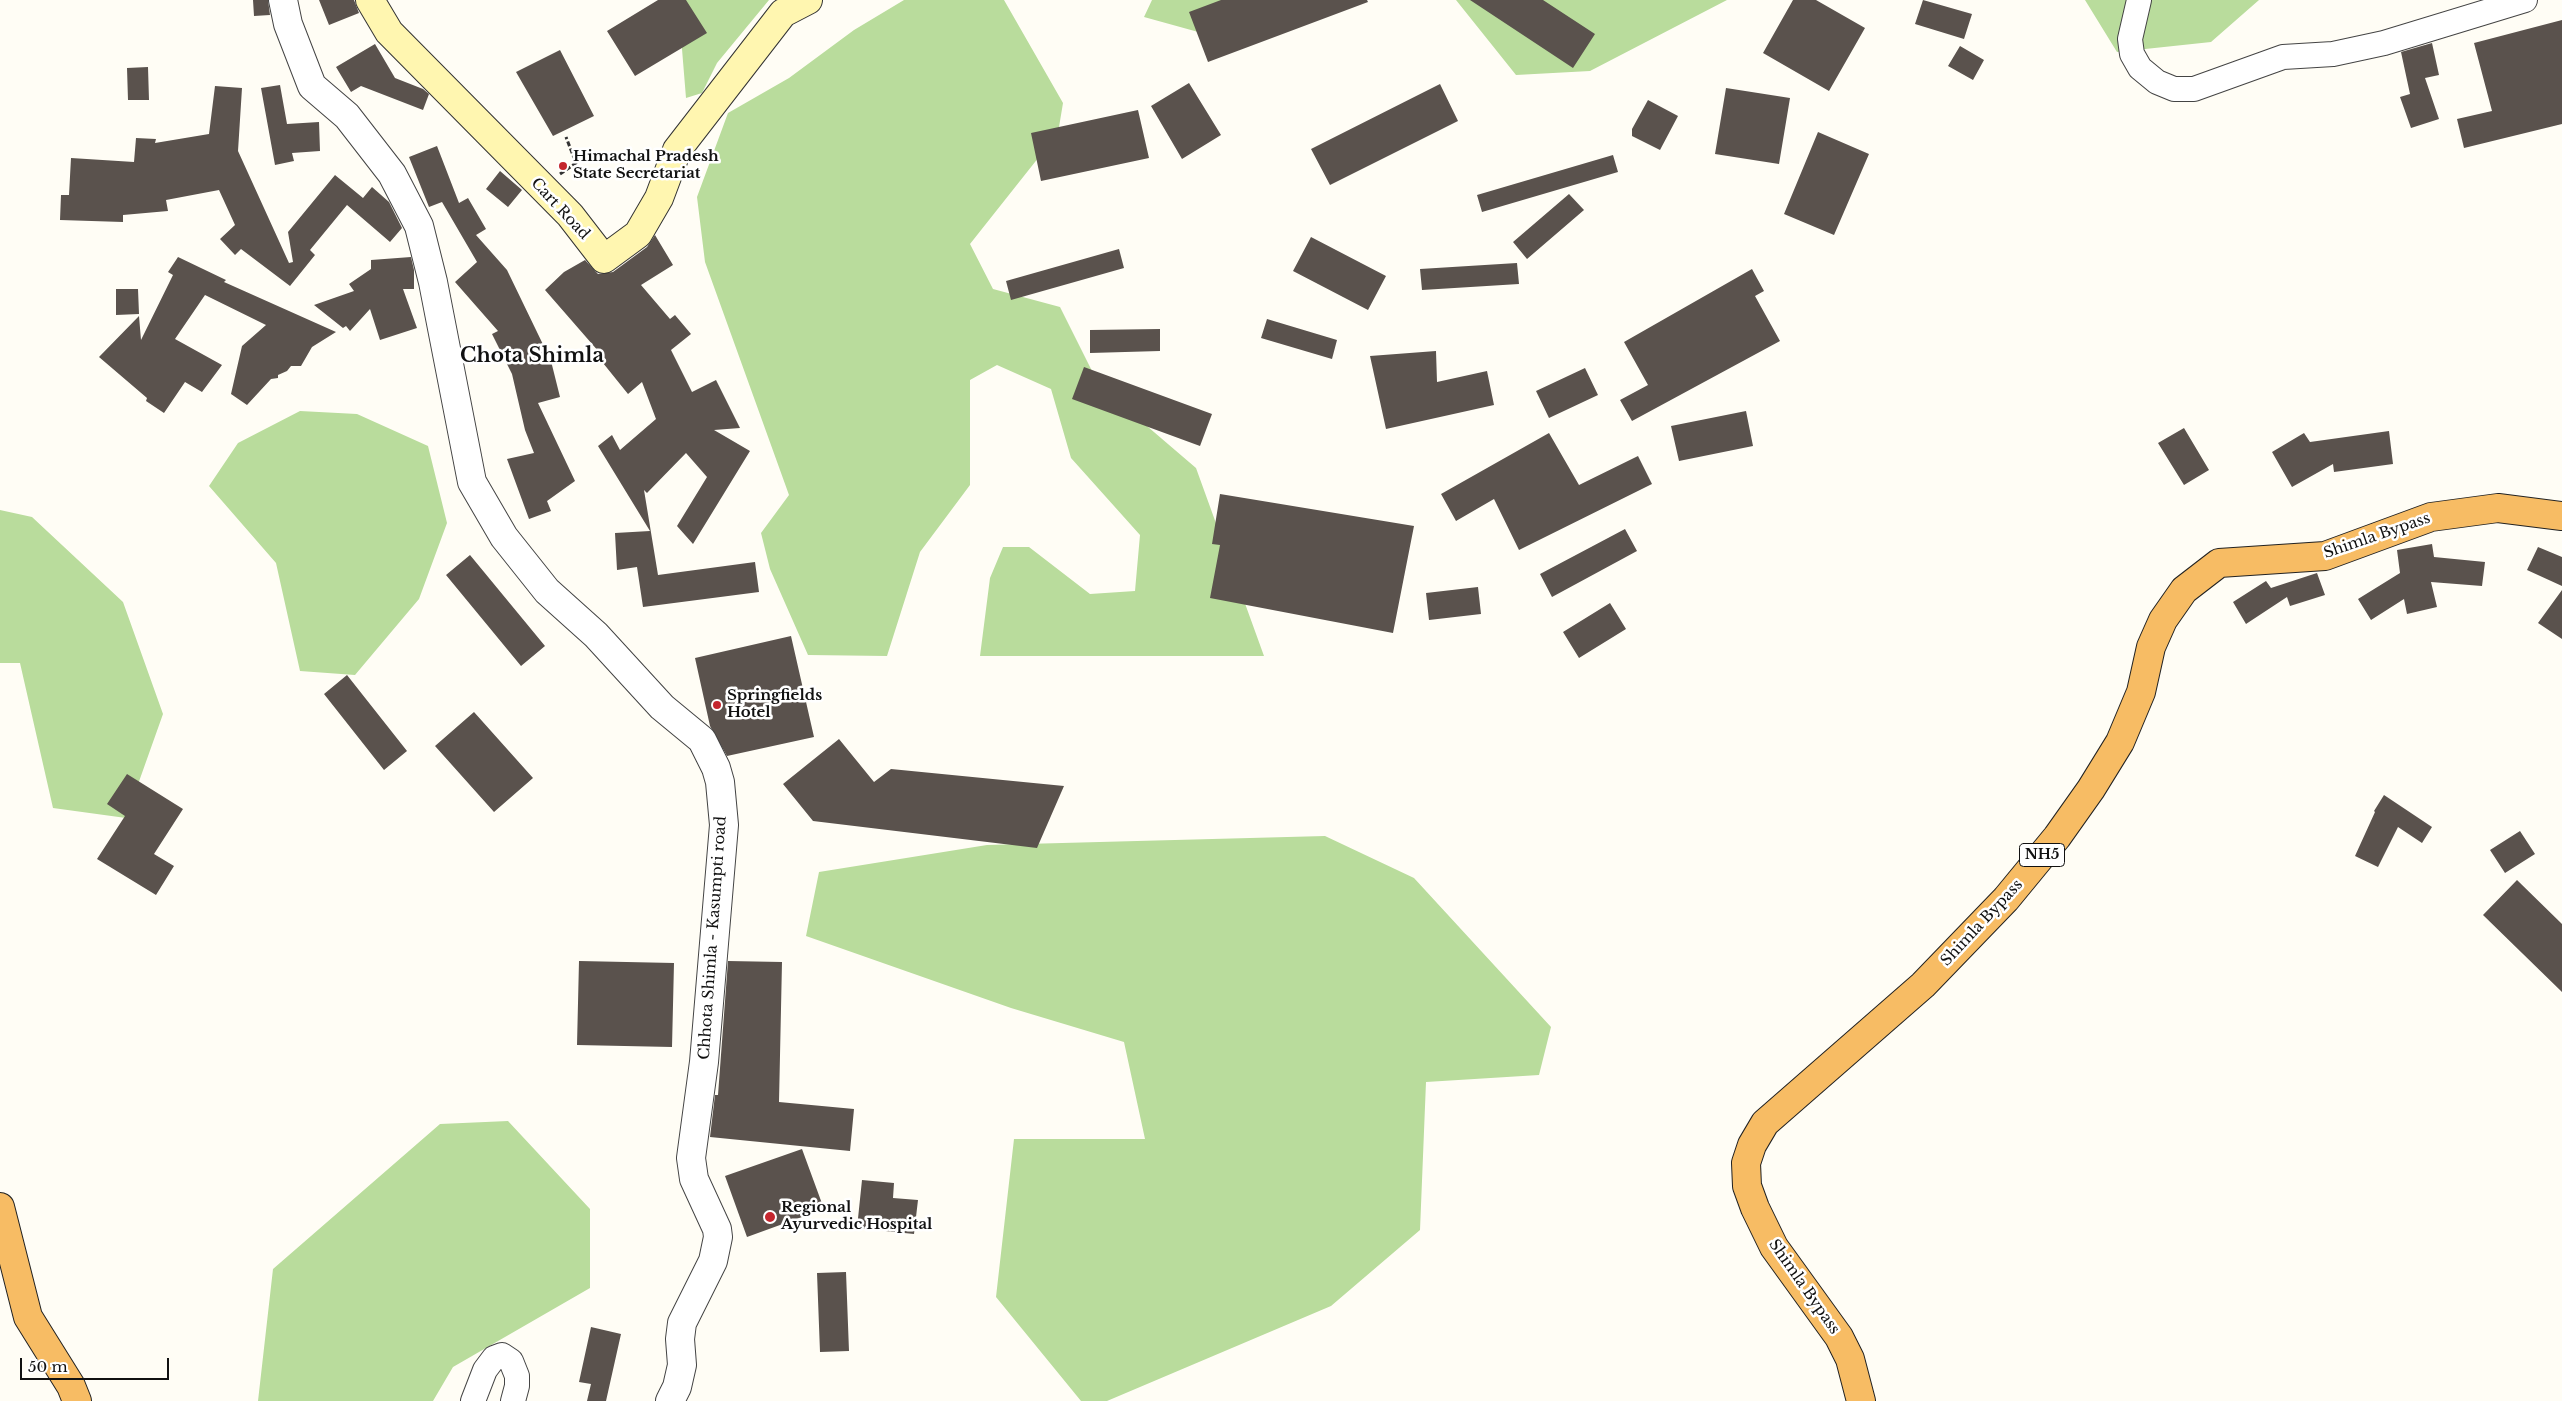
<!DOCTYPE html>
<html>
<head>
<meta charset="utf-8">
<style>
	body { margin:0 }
	#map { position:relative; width:2562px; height:1401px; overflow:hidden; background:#fffdf5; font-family:"Libre Baskerville",serif }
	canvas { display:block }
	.scale { position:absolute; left:20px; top:1358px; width:149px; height:22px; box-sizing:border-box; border:2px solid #111; border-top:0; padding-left:6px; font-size:15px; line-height:18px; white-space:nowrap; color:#111; -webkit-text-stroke:4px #fff; paint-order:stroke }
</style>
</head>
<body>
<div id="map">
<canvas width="2562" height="1401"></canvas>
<div class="scale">50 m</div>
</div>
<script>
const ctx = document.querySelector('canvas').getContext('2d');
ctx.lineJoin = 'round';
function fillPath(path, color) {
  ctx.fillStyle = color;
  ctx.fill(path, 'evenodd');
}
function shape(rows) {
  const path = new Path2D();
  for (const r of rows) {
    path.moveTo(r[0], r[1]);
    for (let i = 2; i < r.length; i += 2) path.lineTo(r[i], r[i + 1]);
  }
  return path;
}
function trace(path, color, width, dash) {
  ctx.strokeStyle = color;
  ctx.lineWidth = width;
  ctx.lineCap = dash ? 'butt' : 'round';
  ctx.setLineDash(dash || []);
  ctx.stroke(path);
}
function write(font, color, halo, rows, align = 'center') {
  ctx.font = font + ' "Libre Baskerville",serif';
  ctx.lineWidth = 5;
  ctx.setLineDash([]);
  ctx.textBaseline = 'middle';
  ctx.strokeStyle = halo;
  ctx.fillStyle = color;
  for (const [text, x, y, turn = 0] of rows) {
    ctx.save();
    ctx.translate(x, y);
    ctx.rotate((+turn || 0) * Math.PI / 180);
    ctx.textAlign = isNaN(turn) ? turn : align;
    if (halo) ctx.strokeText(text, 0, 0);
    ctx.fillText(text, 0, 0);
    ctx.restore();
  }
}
fillPath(shape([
	[678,0,769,0,717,63,702,93,686,98],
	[904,0,1004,0,1063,103,1058,133,970,244,993,289,1060,307,1099,385,1196,468,1264,656,980,656,990,578,1003,547,1029,547,1090,594,1135,591,1140,535,1071,458,1051,389,997,365,970,380,970,485,920,552,887,656,808,655,770,569,761,533,789,495,705,262,697,197,728,113,789,78,854,30],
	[1152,0,1316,0,1238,43,1144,17],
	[1456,0,1727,0,1590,71,1516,75],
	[2085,0,2259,0,2211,42,2117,52],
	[300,411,357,414,428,446,447,523,419,599,355,675,300,671,276,563,209,486,238,443],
	[0,510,32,517,123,602,163,714,126,818,53,808,20,663,0,663],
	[1325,836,1414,878,1551,1027,1539,1075,1426,1082,1420,1230,1331,1306,1107,1401,1081,1401,996,1297,1014,1139,1145,1139,1124,1042,1011,1008,806,936,819,872,987,845],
	[508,1121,590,1209,590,1288,453,1367,433,1401,258,1401,273,1269,440,1124]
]), '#b9dc9c');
fillPath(shape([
	[253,0,268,0,270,15,254,16],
	[319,0,354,0,359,13,329,25],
	[658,0,686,0,707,33,635,76,607,31],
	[1221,0,1367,0,1368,2,1208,62,1189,12],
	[1470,0,1543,0,1595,34,1573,68],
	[1793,0,1816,0,1865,28,1829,91,1763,53],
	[1923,0,1972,14,1964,39,1915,24],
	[2562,20,2562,124,2464,148,2457,119,2492,111,2474,43],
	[2432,43,2439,75,2425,78,2439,119,2411,128,2400,97,2410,94,2401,52],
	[375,44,395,78,423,89,429,94,423,110,361,86,351,92,336,67],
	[1960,46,1984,60,1973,80,1948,66],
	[560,50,594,116,553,136,516,72],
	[148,67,149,100,128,100,127,68],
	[1189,83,1221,135,1182,159,1151,106],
	[1440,84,1458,121,1330,185,1311,149],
	[280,85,287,124,319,122,320,151,292,153,294,161,275,165,261,88],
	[215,86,242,88,238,151,289,263,293,262,288,232,335,175,363,198,372,187,389,202,402,228,390,242,347,205,310,250,315,255,290,286,241,249,235,255,220,239,235,225,219,190,166,200,168,211,123,215,123,222,60,220,61,195,69,195,71,158,134,162,136,138,156,139,155,143,209,134],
	[1726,88,1790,98,1779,164,1715,154],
	[1648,100,1678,116,1660,150,1632,136,1632,129],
	[1138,110,1149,158,1041,181,1031,133],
	[1818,132,1869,154,1834,235,1784,214],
	[437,146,459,203,468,198,486,229,476,235,507,270,551,361,560,397,538,403,575,481,547,501,551,511,529,519,507,459,534,453,525,430,512,374,492,334,498,331,455,282,477,262,442,202,429,207,409,157],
	[1613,155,1618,172,1482,212,1477,195],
	[500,171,522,190,508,207,486,189],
	[1569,194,1584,210,1527,259,1513,242],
	[655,235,673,265,641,285,670,319,675,315,691,334,671,350,692,392,716,380,740,428,714,430,750,451,693,544,677,526,707,477,686,453,647,493,644,490,658,575,755,562,759,592,643,607,637,567,617,570,615,533,650,531,598,446,612,435,620,450,656,419,642,382,628,394,603,363,606,360,545,290,564,272,585,260,598,274,613,272,647,247],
	[1311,237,1386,276,1368,310,1293,271],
	[1119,249,1124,268,1011,300,1006,281],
	[178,257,226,280,224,282,336,332,312,347,301,366,291,366,287,371,278,375,278,378,271,379,247,405,231,394,242,346,266,325,205,295,175,339,222,365,202,392,185,382,164,413,146,401,147,398,99,357,139,316,141,340,173,275,168,272],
	[411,257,414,270,414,289,403,289,417,328,380,340,370,309,350,331,346,326,343,328,314,305,354,291,349,284,371,269,371,260],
	[1517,263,1519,284,1422,290,1420,269],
	[1752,269,1764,291,1755,296,1780,341,1632,421,1620,400,1648,385,1624,342],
	[116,289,138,289,139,314,116,315],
	[1267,319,1337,340,1332,359,1261,338],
	[1160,329,1160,351,1090,353,1090,330],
	[1436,351,1437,382,1487,371,1494,405,1386,429,1370,356],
	[1084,367,1212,414,1200,446,1072,399],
	[1585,368,1598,395,1549,418,1536,391],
	[1746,411,1753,446,1679,461,1671,426],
	[2184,428,2209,470,2184,485,2158,443],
	[2389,431,2393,464,2334,472,2333,464,2292,487,2272,452,2304,433,2310,442],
	[1549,433,1579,485,1638,456,1652,484,1519,550,1494,499,1456,521,1441,494],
	[1220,494,1414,526,1393,633,1210,598,1220,545,1212,544],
	[1625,529,1637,551,1552,597,1540,574],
	[2432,544,2434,557,2485,562,2482,586,2431,582,2437,607,2407,614,2404,599,2371,620,2358,599,2400,573,2397,550],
	[2538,547,2562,557,2562,586,2527,570],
	[470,555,545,646,521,666,446,575],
	[2317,573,2325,595,2290,606,2287,597,2246,624,2233,602,2266,581,2271,588],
	[1478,587,1481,614,1429,620,1426,593],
	[2562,590,2562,639,2538,623],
	[1610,603,1626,629,1579,658,1563,632],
	[791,636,814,737,727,756,710,726,695,658],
	[347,675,407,751,384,770,324,694],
	[474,712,533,778,494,812,435,746],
	[839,739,874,782,891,769,1064,786,1037,848,813,821,783,784],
	[127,774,183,809,154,854,174,866,156,895,97,859,125,816,107,804],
	[2384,795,2432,827,2422,843,2398,827,2378,867,2355,856,2375,812,2374,811],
	[2520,831,2535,854,2505,873,2490,850],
	[2517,880,2562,924,2562,992,2483,915],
	[579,961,674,963,672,1047,577,1045],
	[728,961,782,962,779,1102,854,1109,850,1151,710,1137,715,1095,718,1095],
	[802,1149,824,1209,747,1237,725,1176],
	[862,1180,894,1183,893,1198,918,1200,914,1234,857,1228],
	[846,1272,849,1351,820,1352,817,1273],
	[591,1327,621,1334,606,1401,587,1401,591,1384,579,1382]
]), '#5a524d');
const minor = shape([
	[2139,0,2130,39,2132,54,2140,68,2157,82,2174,89,2194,89,2283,57,2333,54,2384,43,2525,0],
	[473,1401,485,1370,494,1358,502,1355,511,1361,517,1376,517,1386,513,1401]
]);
const tertiary = shape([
	[283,0,288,24,312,86,347,116,392,174,419,226,433,282,472,482,504,537,547,591,596,635,662,707,702,740,716,768,720,782,724,825,704,1062,691,1158,694,1179,717,1229,718,1237,713,1261,682,1323,680,1339,682,1365,677,1387,670,1401]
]);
const secondary = shape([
	[370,0,389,32,570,215,604,259,638,234,659,198,677,150,783,13,808,0]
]);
const trunk = shape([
	[0,1207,28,1317,71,1386,77,1401],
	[1861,1401,1850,1359,1839,1337,1774,1247,1755,1208,1747,1186,1746,1163,1752,1145,1765,1123,1923,985,2006,899,2057,837,2091,789,2120,742,2141,692,2151,647,2163,620,2184,590,2219,563,2325,556,2431,517,2498,508,2562,516]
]);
trace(minor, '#444', 26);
trace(tertiary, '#444', 30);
trace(secondary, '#333', 30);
trace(trunk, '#222', 30);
trace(shape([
	[560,174,576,163,566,137]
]), '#333', 3, [5, 2.5]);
trace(minor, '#fff', 24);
trace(tertiary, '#fff', 28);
trace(secondary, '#fff6b0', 28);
trace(trunk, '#f7bc64', 28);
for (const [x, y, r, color] of [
	[563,166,5,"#c4262e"],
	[717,705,5,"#c4262e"],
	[770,1217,6,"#c4262e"]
]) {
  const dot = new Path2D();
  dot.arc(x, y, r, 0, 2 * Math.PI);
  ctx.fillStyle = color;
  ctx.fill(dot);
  trace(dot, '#fff', 2);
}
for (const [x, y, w] of [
	[2042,855,45]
]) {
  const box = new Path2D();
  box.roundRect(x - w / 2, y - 11.5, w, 23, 4);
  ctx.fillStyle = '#fff';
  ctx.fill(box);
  trace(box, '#111', 1);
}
write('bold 14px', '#111', null, [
	["NH5",2042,855]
]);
write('bold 15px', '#111', '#fff', [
	["Himachal Pradesh",573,157],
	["State Secretariat",573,174],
	["Springfields",727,696],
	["Hotel",727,713],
	["Regional",781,1208],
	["Ayurvedic Hospital",781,1225]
], 'left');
write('15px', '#111', '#fff', [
	["Cart Road",560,209,47],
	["Shimla Bypass",2377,536,-19],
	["Shimla Bypass",1982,923,-47],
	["Chhota Shimla - Kasumpti road",713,938,-86],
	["Shimla Bypass",1804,1287,55]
]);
write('bold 20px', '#111', '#fff', [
	["Chota Shimla",532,356]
]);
</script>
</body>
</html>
